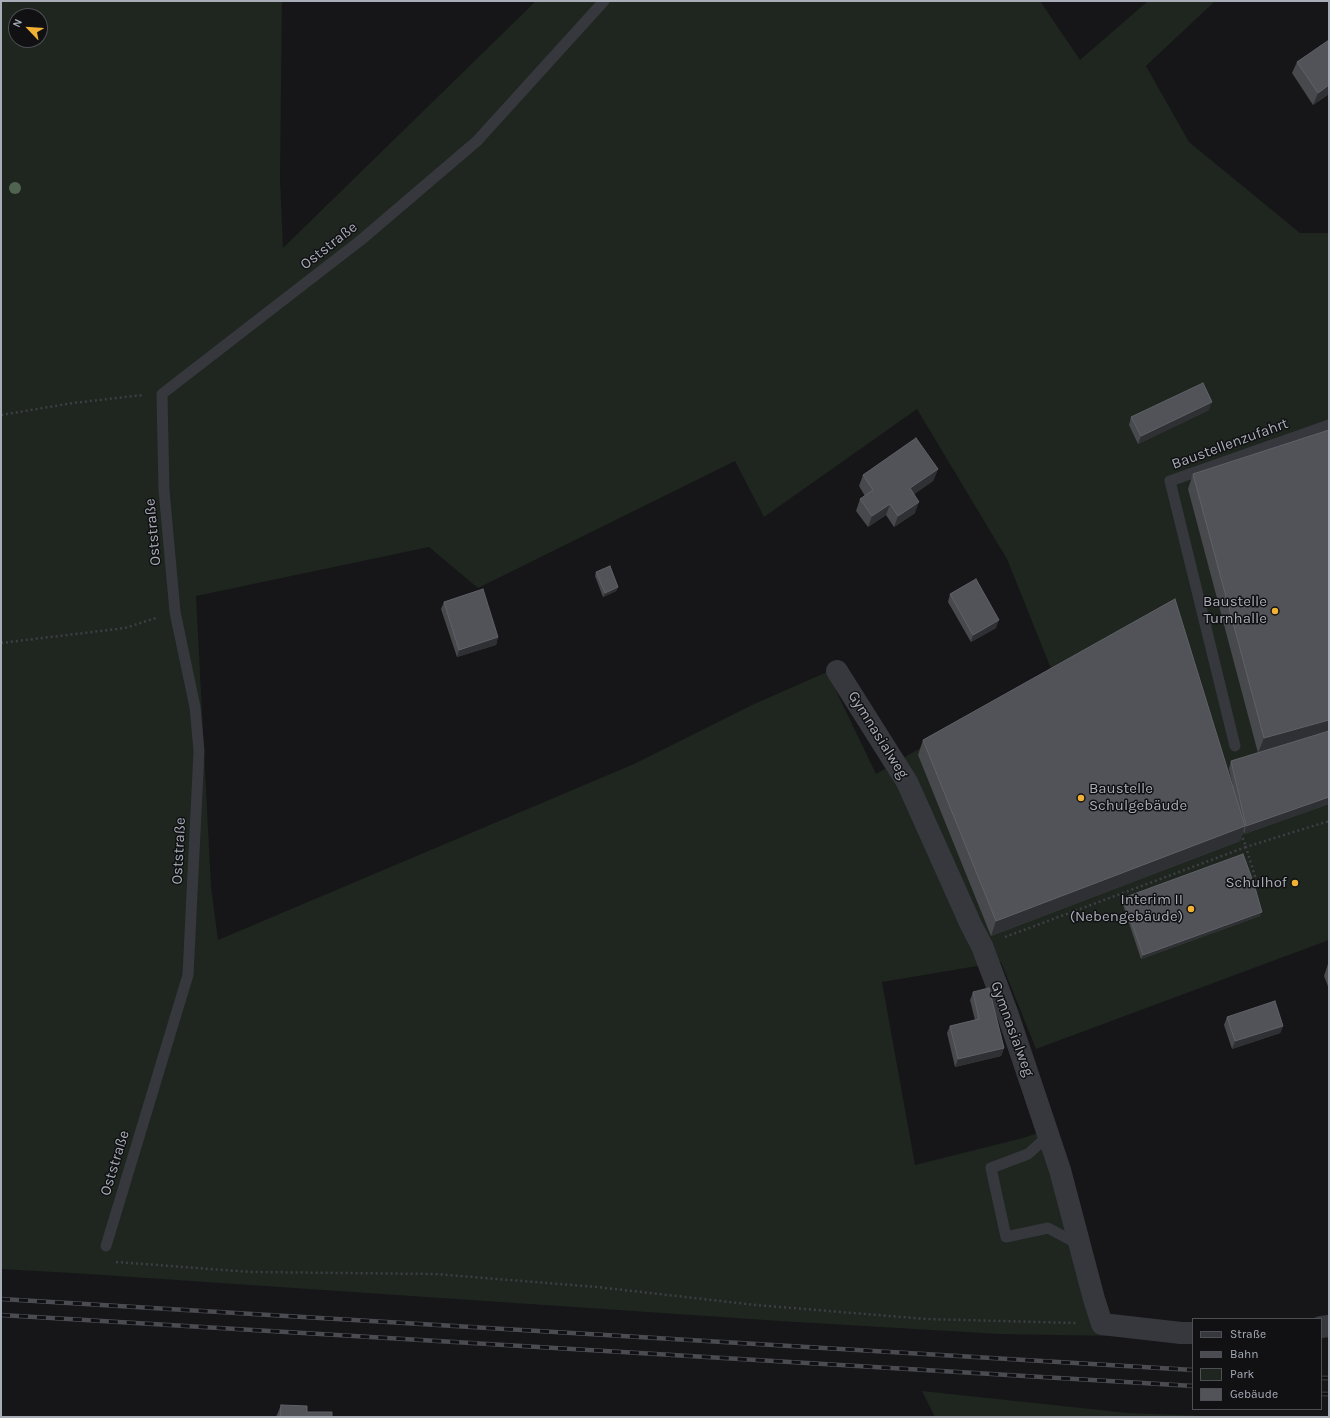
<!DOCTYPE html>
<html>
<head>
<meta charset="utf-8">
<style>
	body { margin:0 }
	#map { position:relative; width:1330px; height:1418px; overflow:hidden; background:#161618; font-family:Karla,sans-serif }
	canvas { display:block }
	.frame { position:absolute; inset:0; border:2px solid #a8adb8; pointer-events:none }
	.legend { position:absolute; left:1192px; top:1318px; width:130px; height:92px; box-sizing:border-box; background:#111113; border:1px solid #4d4f55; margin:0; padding:5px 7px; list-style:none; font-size:12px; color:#a8adb8 }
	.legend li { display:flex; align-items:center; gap:8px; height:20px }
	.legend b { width:20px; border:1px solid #4d4f55 }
	.north { position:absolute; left:8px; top:8px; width:40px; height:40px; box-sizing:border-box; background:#111113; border:1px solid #4d4f55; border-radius:50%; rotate:295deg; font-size:11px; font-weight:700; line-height:16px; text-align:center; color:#a8adb8 }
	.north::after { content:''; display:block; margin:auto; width:14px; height:18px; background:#f2b134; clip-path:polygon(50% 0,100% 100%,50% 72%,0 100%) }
</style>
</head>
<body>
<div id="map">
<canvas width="1330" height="1418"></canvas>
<div class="frame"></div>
<ul class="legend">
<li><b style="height:5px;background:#37383d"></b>Straße</li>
<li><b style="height:5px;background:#4a4c52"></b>Bahn</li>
<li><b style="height:11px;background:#1e261f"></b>Park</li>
<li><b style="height:11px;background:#525359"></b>Gebäude</li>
</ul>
<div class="north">N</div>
</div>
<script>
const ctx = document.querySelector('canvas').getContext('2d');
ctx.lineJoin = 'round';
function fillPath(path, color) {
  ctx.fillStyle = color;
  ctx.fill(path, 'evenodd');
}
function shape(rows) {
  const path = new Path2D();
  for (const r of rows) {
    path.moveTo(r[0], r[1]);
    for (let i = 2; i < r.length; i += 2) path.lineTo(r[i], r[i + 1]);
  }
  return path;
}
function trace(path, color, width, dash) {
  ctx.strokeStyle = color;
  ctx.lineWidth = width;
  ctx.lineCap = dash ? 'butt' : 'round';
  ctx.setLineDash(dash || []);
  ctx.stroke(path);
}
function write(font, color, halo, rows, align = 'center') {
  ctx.font = font + ' Karla,sans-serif';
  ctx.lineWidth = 3;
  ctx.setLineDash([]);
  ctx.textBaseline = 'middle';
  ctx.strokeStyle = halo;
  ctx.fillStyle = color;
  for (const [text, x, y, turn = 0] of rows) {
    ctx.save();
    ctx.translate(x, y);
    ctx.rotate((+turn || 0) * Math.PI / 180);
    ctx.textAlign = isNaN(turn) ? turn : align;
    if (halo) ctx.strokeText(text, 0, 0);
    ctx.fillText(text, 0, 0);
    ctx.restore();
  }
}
fillPath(shape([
	[1,1,282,1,280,179,283,248,536,1,1040,1,1080,60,1148,1,1215,1,1146,66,1189,142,1300,233,1329,233,1329,940,1036,1049,1001,962,882,982,915,1165,1023,1138,1055,1127,1116,1336,999,1334,780,1321,88,1274,1,1269],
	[16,16,40,16,40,40,16,40],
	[917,409,1007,559,1052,671,876,774,827,672,752,705,634,764,218,940,211,887,196,596,429,547,478,588,735,461,764,517],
	[922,1391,1128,1413,1229,1417,935,1417]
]), '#1e261f');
trace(shape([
	[1,415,73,403,143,395],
	[1,643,125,628,156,618],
	[1253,888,1258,886,1246,847,1329,821],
	[1005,937,1246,847,1241,833],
	[116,1262,251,1272,435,1274,597,1287,756,1305,926,1319,1076,1323]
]), '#3d3f44', 2.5, [2, 3]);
trace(shape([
	[1235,746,1170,481,1329,425],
	[1049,1135,1028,1154,991,1168,1006,1237,1048,1228,1080,1245],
	[106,1246,188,975,199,751,195,707,175,612,164,490,162,394,361,240,477,141,604,1]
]), '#37383d', 11);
trace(shape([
	[837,671,907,782,971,925,982,946,1008,1015,1060,1170,1094,1299,1102,1324,1181,1333,1193,1333],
	[1321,1327,1329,1326]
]), '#37383d', 22);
const rail = shape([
	[1,1299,1193,1370],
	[1,1315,1193,1386],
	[1321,1378,1329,1378],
	[1321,1394,1329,1394]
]);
trace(rail, '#4a4c52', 4.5);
trace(rail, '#111113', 3, [9]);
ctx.fillStyle = '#506452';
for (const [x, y] of [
	[15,188]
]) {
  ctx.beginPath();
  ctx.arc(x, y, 6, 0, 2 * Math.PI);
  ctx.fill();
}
fillPath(shape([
	[1297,62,1329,94,1313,105,1292,73],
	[1209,410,1138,444,1129,425,1131,417],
	[938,469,933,481,914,494,915,513,894,527,886,515,868,527,856,511,860,499,865,496,859,486,863,475],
	[1193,474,1329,804,1244,834,1243,831,1240,841,991,936,918,755,923,740,1233,786,1229,769,1231,761,1258,753,1188,489],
	[596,572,618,587,616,591,603,597,595,576],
	[950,594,996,628,971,642,948,602],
	[444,602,498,637,496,645,457,657,441,609],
	[1123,898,1260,916,1141,959,1122,902],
	[1328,964,1329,964,1329,989,1324,976],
	[973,992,1004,1048,1001,1056,955,1067,947,1033,950,1026,975,1020,970,1000],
	[1227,1017,1283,1026,1280,1033,1232,1049,1224,1025],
	[281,1405,307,1412,332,1417,276,1417]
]), '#47494d');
fillPath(shape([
	[1329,85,1329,94,1313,105,1318,93],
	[1212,402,1209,410,1138,444,1141,436],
	[938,469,933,481,906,500,910,488],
	[919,502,915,513,894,527,898,516],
	[890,504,886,515,868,527,872,516],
	[618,587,616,591,603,597,605,593],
	[999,620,996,628,971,642,973,635],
	[498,637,496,645,457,657,459,650],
	[1329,720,1329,733,1258,753,1264,738],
	[1329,797,1329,804,1244,834,1246,826],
	[1245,826,1240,841,991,936,996,921],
	[1262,912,1260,916,1141,959,1143,955],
	[1283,1026,1280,1033,1232,1049,1235,1041],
	[1004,1048,1001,1056,955,1067,958,1059]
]), '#2f3033');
const building = shape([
	[1329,40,1329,85,1318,93,1297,62,1329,40],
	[1203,383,1212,402,1141,436,1131,417,1203,383],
	[1329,430,1329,720,1264,738,1193,474,1329,430],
	[916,438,938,469,910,488,919,502,898,516,890,504,872,516,860,499,873,490,863,475,916,438],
	[610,566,618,587,605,593,596,572,610,566],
	[976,579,999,620,973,635,950,594,976,579],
	[483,589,498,637,459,650,444,602,483,589],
	[1175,599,1245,826,996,921,923,740,1175,599],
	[1329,731,1329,797,1246,826,1231,761,1329,731],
	[1243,854,1254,884,1262,912,1143,955,1123,898,1243,854],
	[989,988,1004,1048,958,1059,950,1026,979,1019,973,992,989,988],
	[1275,1001,1283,1026,1235,1041,1227,1017,1275,1001],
	[281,1405,307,1406,307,1412,332,1412,332,1417,280,1417,281,1405]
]);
fillPath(building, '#525359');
trace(building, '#5f6168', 1);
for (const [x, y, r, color] of [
	[1275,611,4,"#f2b134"],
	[1081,798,4,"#f2b134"],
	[1295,883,4,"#f2b134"],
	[1191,909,4,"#f2b134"]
]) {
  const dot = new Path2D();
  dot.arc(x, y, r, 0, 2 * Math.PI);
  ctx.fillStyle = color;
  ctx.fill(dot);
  trace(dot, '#111113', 1.5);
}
write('15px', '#a8adb8', '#111113', [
	["Oststraße",329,246,-38],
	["Baustellenzufahrt",1230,444,-20],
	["Oststraße",153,532,-95],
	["Gymnasialweg",878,735,58],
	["Oststraße",179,851,-87],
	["Gymnasialweg",1012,1029,70],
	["Oststraße",115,1163,-73]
]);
write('15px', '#a8adb8', '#111113', [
	["Baustelle",1267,602],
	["Turnhalle",1267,619],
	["Baustelle",1089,789,"left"],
	["Schulgebäude",1089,806,"left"],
	["Schulhof",1287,883],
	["Interim II",1183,900],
	["(Nebengebäude)",1183,917]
], 'right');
</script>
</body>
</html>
